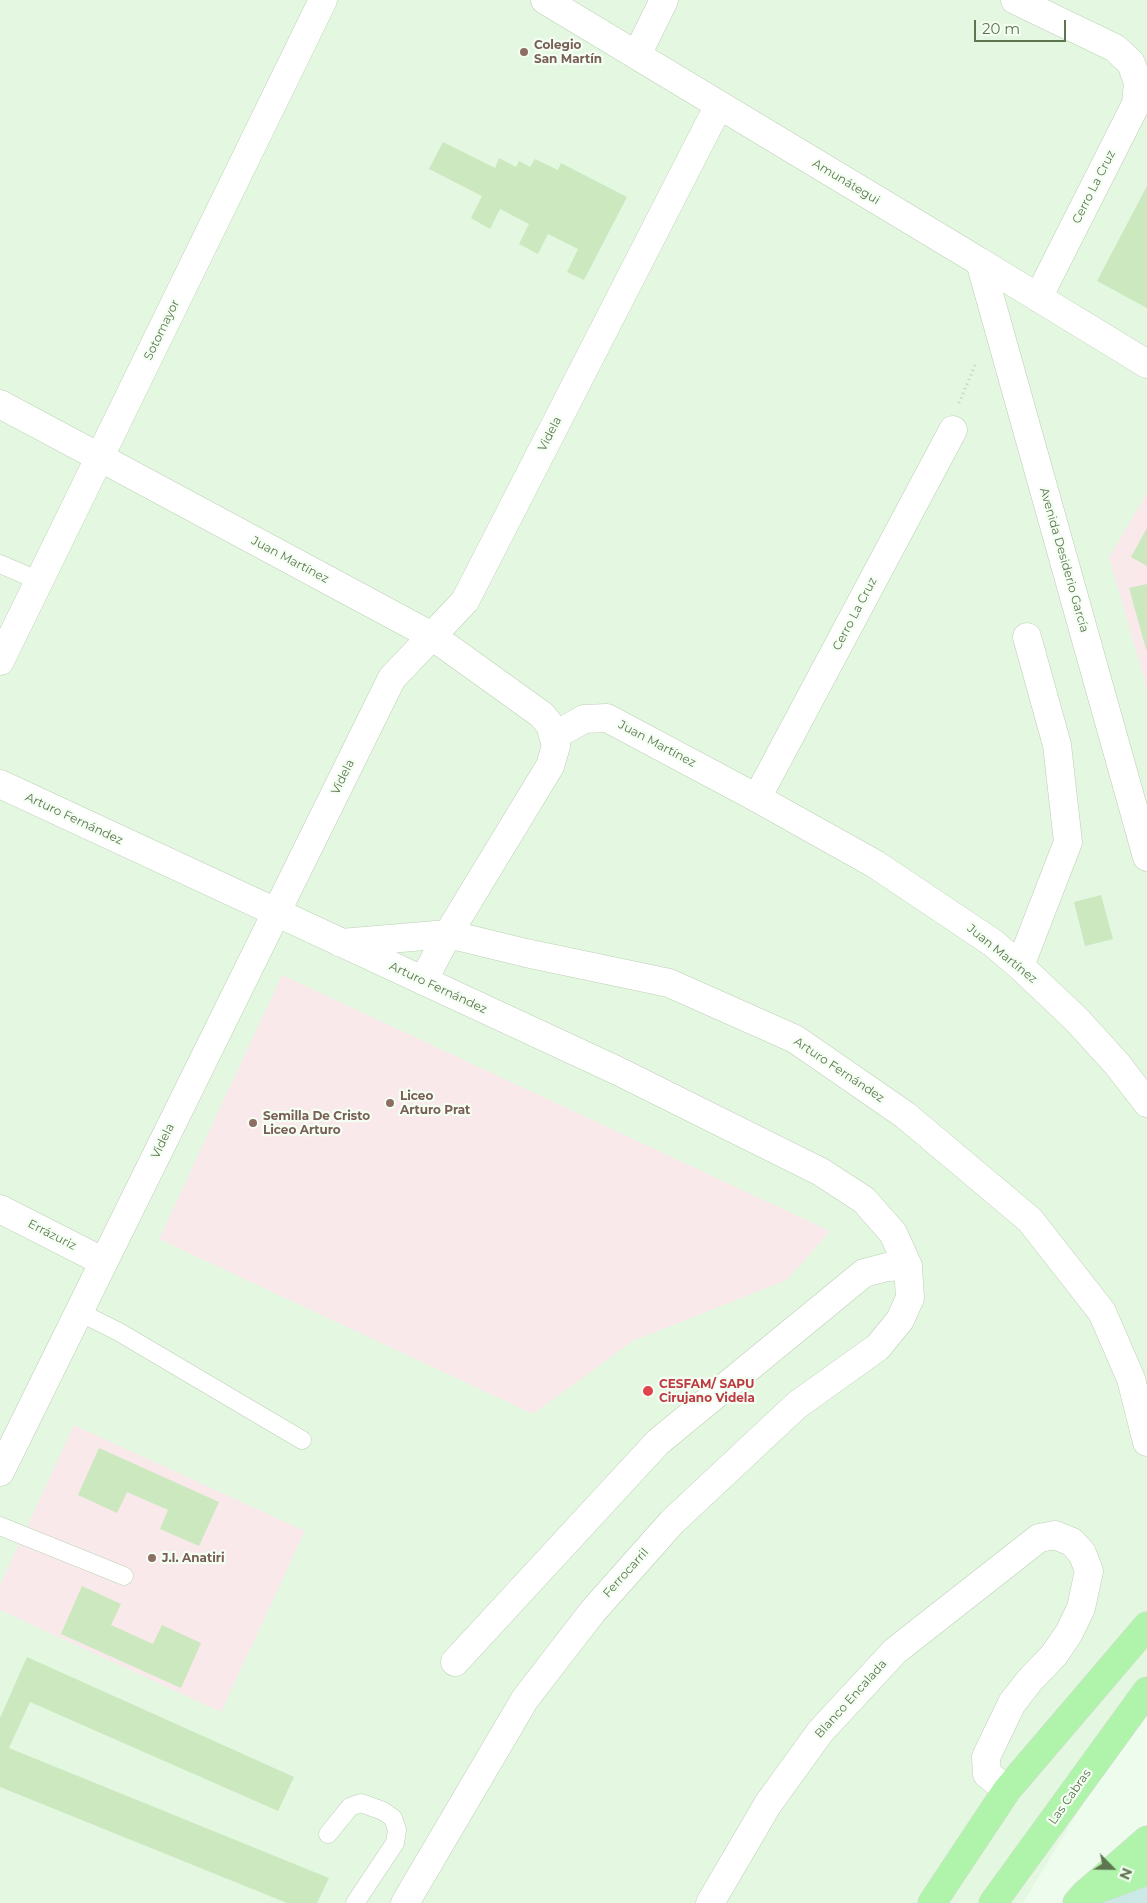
<!DOCTYPE html>
<html>
<head>
<meta charset="utf-8">
<style>
	body { margin:0 }
	#map { position:relative; width:1147px; height:1903px; overflow:hidden; background:#eefced; font-family:Montserrat,sans-serif }
	canvas { display:block }
	.north { position:absolute; left:1087px; top:1843px; width:50px; height:50px; -webkit-text-stroke:4px #f4fef3; paint-order:stroke; rotate:113deg; font-size:14px; font-weight:700; line-height:20px; text-align:center; color:#5d7650 }
	.north::after { content:''; display:block; margin:auto; width:18px; height:22px; background:#5d7650; clip-path:polygon(50% 0,100% 100%,50% 72%,0 100%) }
	.scale { position:absolute; left:974px; top:20px; width:92px; height:22px; box-sizing:border-box; border:2px solid #5d7650; border-top:0; padding-left:6px; font-size:15px; line-height:18px; white-space:nowrap; color:#5d7650; -webkit-text-stroke:4px #f4fef3; paint-order:stroke }
</style>
</head>
<body>
<div id="map">
<canvas width="1147" height="1903"></canvas>
<div class="north">N</div>
<div class="scale">20 m</div>
</div>
<script>
const ctx = document.querySelector('canvas').getContext('2d');
ctx.lineJoin = 'round';
function fillPath(path, color) {
  ctx.fillStyle = color;
  ctx.fill(path, 'evenodd');
}
function shape(rows) {
  const path = new Path2D();
  for (const r of rows) {
    path.moveTo(r[0], r[1]);
    for (let i = 2; i < r.length; i += 2) path.lineTo(r[i], r[i + 1]);
  }
  return path;
}
function trace(path, color, width, dash) {
  ctx.strokeStyle = color;
  ctx.lineWidth = width;
  ctx.lineCap = dash ? 'butt' : 'round';
  ctx.setLineDash(dash || []);
  ctx.stroke(path);
}
function write(font, color, halo, rows, align = 'center') {
  ctx.font = font + ' Montserrat,sans-serif';
  ctx.lineWidth = 4.5;
  ctx.setLineDash([]);
  ctx.textBaseline = 'middle';
  ctx.strokeStyle = halo;
  ctx.fillStyle = color;
  for (const [text, x, y, turn = 0] of rows) {
    ctx.save();
    ctx.translate(x, y);
    ctx.rotate((+turn || 0) * Math.PI / 180);
    ctx.textAlign = isNaN(turn) ? turn : align;
    if (halo) ctx.strokeText(text, 0, 0);
    ctx.fillText(text, 0, 0);
    ctx.restore();
  }
}
fillPath(shape([
	[0,0,1147,0,1147,1708,1125,1734,1023,1903,0,1903]
]), '#e4f8e1');
fillPath(shape([
	[1147,493,1147,689,1109,557],
	[282,975,830,1231,787,1280,633,1341,533,1414,159,1239],
	[74,1425,305,1531,221,1712,0,1610,0,1585]
]), '#f9e9ea');
fillPath(shape([
	[1147,1876,1147,1903,1084,1903]
]), '#cbe9e6');
fillPath(shape([
	[443,142,495,168,499,158,516,167,519,161,530,167,535,159,558,170,561,163,627,197,584,280,567,272,578,249,548,234,538,254,519,244,529,224,500,209,490,229,471,218,482,196,429,169],
	[1147,186,1147,308,1097,281],
	[1147,528,1147,566,1131,557],
	[1147,584,1147,649,1146,649,1129,588],
	[1101,895,1113,939,1085,946,1074,902],
	[99,1448,219,1502,199,1546,160,1529,168,1510,127,1492,117,1513,78,1495],
	[82,1586,121,1604,111,1625,153,1644,162,1625,201,1643,181,1688,61,1634],
	[27,1657,294,1777,278,1811,30,1702,9,1748,329,1878,317,1903,287,1903,0,1787,0,1718]
]), '#cbe8bf');
const service = shape([
	[0,564,39,581],
	[79,1312,119,1332,302,1440],
	[0,1526,124,1576],
	[328,1834,350,1807,361,1803,383,1811,393,1818,397,1830,395,1843,355,1903]
]);
const minor = shape([
	[1015,0,1115,48,1131,63,1138,83,1136,104,1038,298],
	[637,55,664,0],
	[980,262,1147,364],
	[554,736,584,719,607,718,757,798,875,864,993,943,1020,966,1077,1020,1117,1064,1147,1103],
	[0,784,618,1071,821,1172,864,1200,893,1233,908,1266,910,1298,900,1320,878,1347,797,1405,672,1522,593,1611,525,1699,405,1903],
	[757,798,953,430],
	[341,943,448,934,526,953,669,983,795,1039,905,1115,1030,1220,1102,1312,1131,1379,1147,1442],
	[1020,966,1068,842,1057,745,1027,637],
	[0,1209,104,1262],
	[0,1472,392,678,432,636,542,715,550,725,556,746,550,766,448,934,423,981],
	[455,1662,658,1442,864,1273,887,1267,908,1266],
	[710,1903,768,1804,820,1732,895,1651,1039,1538,1055,1535,1072,1542,1082,1553,1089,1571,1081,1608,1069,1633,1054,1655,1030,1680,1012,1703,986,1757,987,1774,1007,1790]
]);
const tertiary = shape([
	[545,0,980,262,1147,857],
	[99,457,432,636,465,601,719,105]
]);
const secondary = shape([
	[0,404,99,457],
	[0,661,323,0]
]);
const primary = shape([
	[1098,1889,1147,1871],
	[932,1903,1007,1790,1147,1626],
	[993,1903,1147,1691],
	[1077,1903,1085,1894,1147,1840]
]);
trace(service, '#bcd0b5', 19);
trace(minor, '#bcd0b5', 29);
trace(tertiary, '#bcd0b5', 29);
trace(secondary, '#bad3b2', 29);
trace(primary, '#d2d9ce', 29);
trace(shape([
	[959,403,976,363]
]), '#b6d5a8', 3, [1, 4]);
trace(service, '#fff', 18);
trace(minor, '#fff', 28);
trace(tertiary, '#fff', 28);
trace(secondary, '#fff', 28);
trace(primary, '#b0f4ab', 28);
for (const [x, y, r, color] of [
	[524,52,5,"#8d6e63"],
	[390,1103,5,"#8d6e63"],
	[253,1123,5,"#8d6e63"],
	[648,1391,6,"#e0444e"],
	[152,1558,5,"#8d6e63"]
]) {
  const dot = new Path2D();
  dot.arc(x, y, r, 0, 2 * Math.PI);
  ctx.fillStyle = color;
  ctx.fill(dot);
  trace(dot, '#f4fef3', 2);
}
write('bold 12px', '#785e54', '#f4fef3', [
	["Colegio",534,45],
	["San Martín",534,59],
	["Liceo",400,1096],
	["Arturo Prat",400,1110],
	["Semilla De Cristo",263,1116],
	["Liceo Arturo",263,1130],
	["J.I. Anatiri",162,1558]
], 'left');
write('12px', '#5d7650', '#f4fef3', [
	["Amunátegui",846,182,31],
	["Cerro La Cruz",1094,187,-63],
	["Sotomayor",162,330,-64],
	["Videla",550,434,-63],
	["Juan Martínez",290,560,28],
	["Avenida Desiderio García",1064,560,74],
	["Cerro La Cruz",855,614,-62],
	["Juan Martínez",657,744,28],
	["Videla",343,777,-64],
	["Arturo Fernández",74,819,25],
	["Juan Martínez",1002,954,39],
	["Arturo Fernández",438,988,25],
	["Arturo Fernández",839,1070,34],
	["Videla",163,1141,-64],
	["Errázuriz",52,1235,27],
	["Ferrocarril",626,1573,-48],
	["Blanco Encalada",851,1699,-48],
	["Las Cabras",1070,1797,-55]
]);
write('bold 12px', '#be3a42', '#f4fef3', [
	["CESFAM/ SAPU",659,1384],
	["Cirujano Videla",659,1398]
], 'left');
</script>
</body>
</html>
